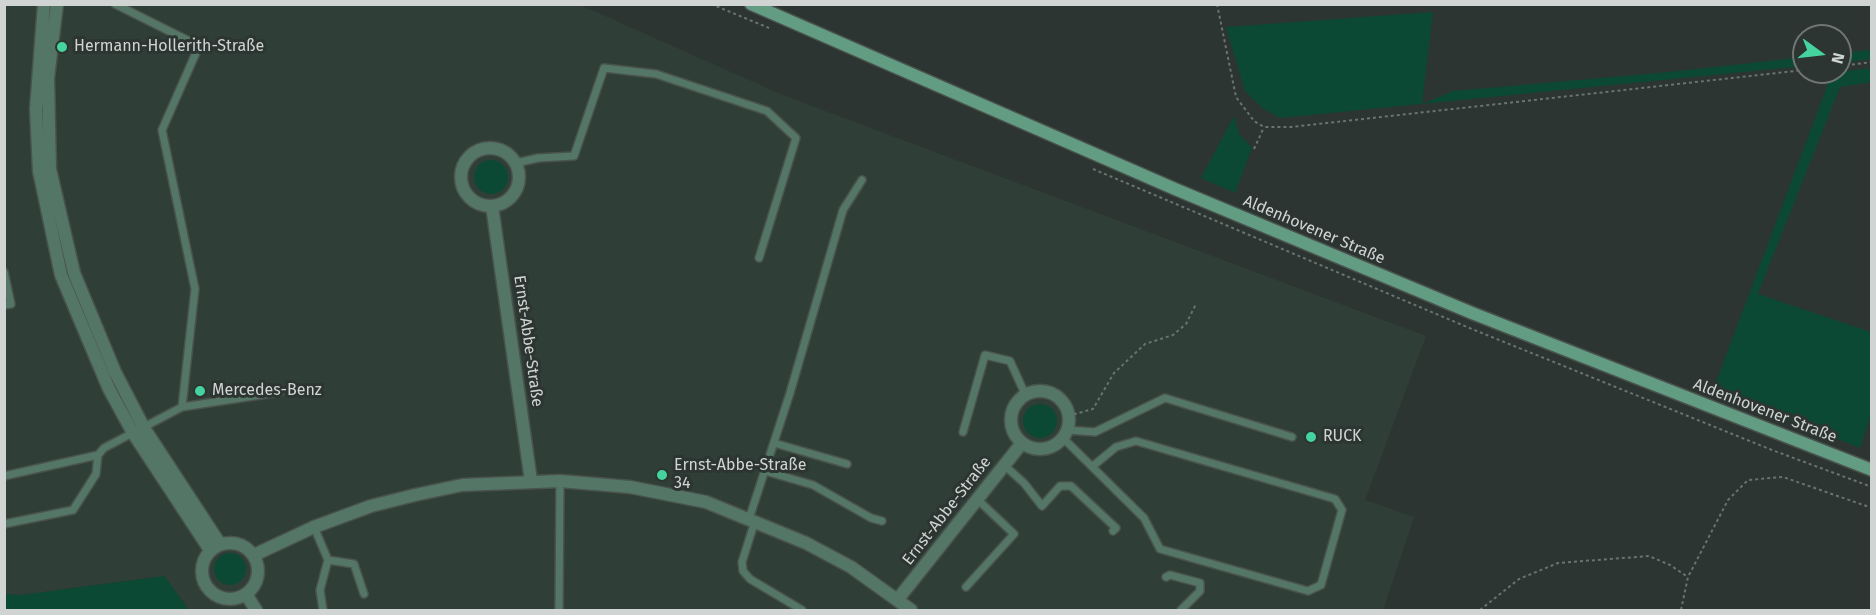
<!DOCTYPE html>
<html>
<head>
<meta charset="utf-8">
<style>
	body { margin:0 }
	#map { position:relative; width:1876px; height:615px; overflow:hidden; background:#2c3531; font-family:"Fira Sans",sans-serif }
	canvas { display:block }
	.frame { position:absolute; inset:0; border:6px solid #d0d5d3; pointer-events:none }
	.north { position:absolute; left:1792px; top:24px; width:60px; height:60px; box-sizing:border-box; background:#2c3531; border:2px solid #6e7572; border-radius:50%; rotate:105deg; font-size:16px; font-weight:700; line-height:24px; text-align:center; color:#d0d5d3 }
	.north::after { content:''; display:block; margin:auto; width:21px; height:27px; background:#45d49f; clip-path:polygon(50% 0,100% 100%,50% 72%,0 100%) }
</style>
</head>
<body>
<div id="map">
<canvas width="1876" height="615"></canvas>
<div class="frame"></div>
<div class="north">N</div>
</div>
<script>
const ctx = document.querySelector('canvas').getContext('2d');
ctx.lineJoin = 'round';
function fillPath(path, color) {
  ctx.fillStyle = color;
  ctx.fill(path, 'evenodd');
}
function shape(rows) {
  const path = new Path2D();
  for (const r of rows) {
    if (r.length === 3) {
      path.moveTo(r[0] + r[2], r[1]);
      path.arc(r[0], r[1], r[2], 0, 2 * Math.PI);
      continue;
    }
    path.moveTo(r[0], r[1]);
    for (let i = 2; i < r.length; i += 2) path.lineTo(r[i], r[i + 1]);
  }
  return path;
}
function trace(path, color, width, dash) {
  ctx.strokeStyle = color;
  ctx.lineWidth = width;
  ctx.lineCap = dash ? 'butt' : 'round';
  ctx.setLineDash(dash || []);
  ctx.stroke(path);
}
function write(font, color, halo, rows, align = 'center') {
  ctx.font = font + ' "Fira Sans",sans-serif';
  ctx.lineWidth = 6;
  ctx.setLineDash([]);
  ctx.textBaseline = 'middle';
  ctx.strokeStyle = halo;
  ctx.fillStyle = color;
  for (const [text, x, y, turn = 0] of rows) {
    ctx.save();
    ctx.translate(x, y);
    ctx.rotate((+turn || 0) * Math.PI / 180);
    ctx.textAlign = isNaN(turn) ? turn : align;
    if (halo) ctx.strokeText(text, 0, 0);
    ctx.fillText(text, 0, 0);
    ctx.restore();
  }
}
fillPath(shape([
	[5,5,580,5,785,96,1426,336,1365,500,1414,517,1383,610,189,610,164,576,21,595,5,594]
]), '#2f3f37');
fillPath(shape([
	[1433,12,1422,104,1453,91,1669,72,1804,57,1804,66,1280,118,1262,108,1245,91,1226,27],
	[1871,50,1871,59,1840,63,1840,53],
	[1871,68,1871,82,1840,87,1758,294,1871,332,1871,414,1860,448,1713,390,1832,73],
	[1234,116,1239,134,1252,148,1235,193,1201,178],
	[491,177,17],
	[1040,421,17],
	[230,569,16],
	[164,576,189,610,5,610,5,594,21,595]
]), '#0c4934');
const lane = shape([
	[115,4,199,46,162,130,195,289,182,407],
	[516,163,538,158,574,156,604,68,656,74,767,111,796,138,759,258],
	[4,272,11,304,4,305],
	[1067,430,1095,432,1165,398,1292,437],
	[963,432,985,355,1010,361,1026,396],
	[1063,438,1144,518,1160,549,1308,591,1321,585,1342,510,1335,499,1136,441,1116,447,1093,466],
	[774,443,847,464],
	[1004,465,1024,483,1042,506,1060,486,1071,486,1116,528,1113,531],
	[765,471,813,485,871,518,882,521],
	[4,476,98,455],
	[749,519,790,393,843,210,862,180],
	[755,521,742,562,743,571,750,579,802,610],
	[4,524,73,510,96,474,98,455,104,448,182,407,280,392],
	[314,527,328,560,320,590,323,610],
	[328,560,354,564,364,594],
	[1166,577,1170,575,1200,583,1200,591,1181,610],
	[966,587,1014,534,977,499],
	[559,610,560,481]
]);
const street = shape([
	[44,4,36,109,39,171,61,275,109,389,133,433,210,550],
	[57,4,48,78,50,169,74,273,115,372,144,428,220,544],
	[490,177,29],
	[492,206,531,481],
	[1040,420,29],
	[230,571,28],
	[254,555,314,527,371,506,415,495,462,485,560,481,630,487,706,502,806,543,851,567,911,610],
	[246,594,256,610],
	[898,599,1022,443]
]);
const secondary = shape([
	[751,4,1175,189,1472,313,1872,470]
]);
trace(lane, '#4a524e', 10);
trace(street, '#4a524e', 15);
trace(secondary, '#4a524e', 15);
trace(shape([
	[711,4,769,28],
	[1217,4,1236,97,1254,121,1264,127,1291,127,1804,70],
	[1840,66,1872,62],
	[1254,149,1264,127],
	[1093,169,1467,327,1772,450,1872,487],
	[1068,416,1093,409,1114,373,1145,344,1173,335,1186,324,1196,304],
	[1480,610,1519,579,1558,563,1649,556,1670,565,1688,577],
	[1681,610,1688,577,1728,500,1748,480,1783,477,1872,508]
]), '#6b736f', 2, [3, 3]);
trace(lane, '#537666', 7);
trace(street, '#537666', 12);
trace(secondary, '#629c82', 12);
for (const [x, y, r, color] of [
	[62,47,6,"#45d49f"],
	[200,391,6,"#45d49f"],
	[1311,437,6,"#45d49f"],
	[662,475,6,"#45d49f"]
]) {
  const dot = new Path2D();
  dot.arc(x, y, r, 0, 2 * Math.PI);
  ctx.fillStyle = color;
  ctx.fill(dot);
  trace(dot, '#2c3531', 2);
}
write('16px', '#d0d5d3', '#2c3531', [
	["Hermann-Hollerith-Straße",74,47],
	["Mercedes-Benz",212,391],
	["RUCK",1323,437],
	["Ernst-Abbe-Straße",674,466],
	["34",674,484]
], 'left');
write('16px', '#d0d5d3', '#2c3531', [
	["Aldenhovener Straße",1314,230,23],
	["Ernst-Abbe-Straße",528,341,82],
	["Aldenhovener Straße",1765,411,21],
	["Ernst-Abbe-Straße",947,511,-52]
]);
</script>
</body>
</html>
